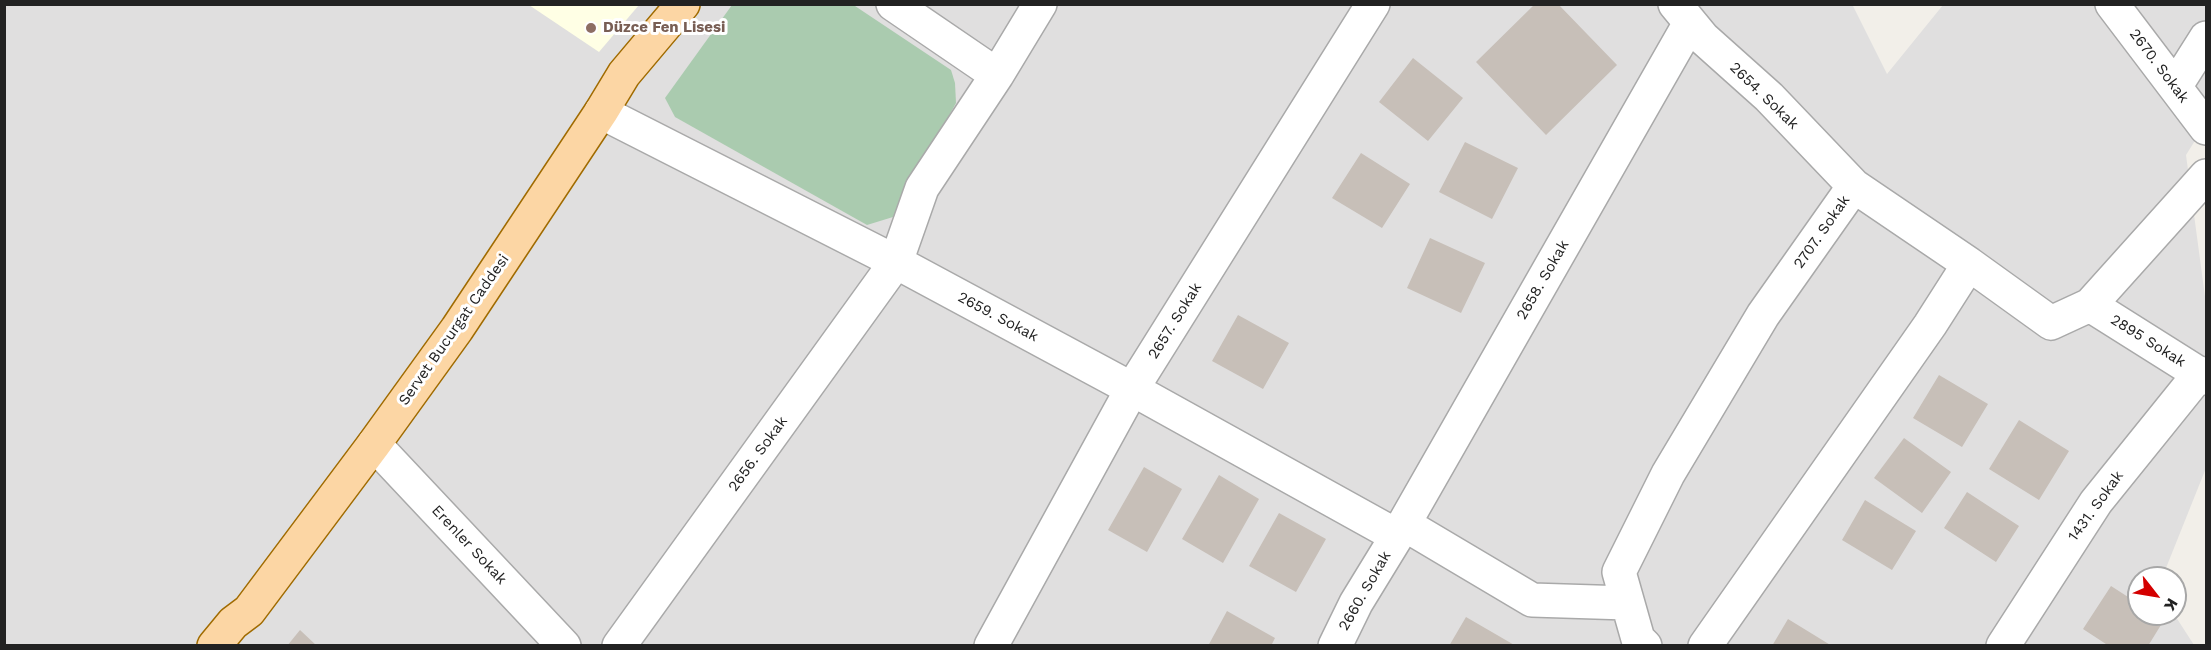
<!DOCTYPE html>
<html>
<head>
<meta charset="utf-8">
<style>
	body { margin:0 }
	#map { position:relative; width:2211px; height:650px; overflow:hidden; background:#f2efe9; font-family:"Work Sans",sans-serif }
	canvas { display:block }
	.frame { position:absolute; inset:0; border:6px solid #222; pointer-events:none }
	.north { position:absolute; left:2127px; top:566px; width:60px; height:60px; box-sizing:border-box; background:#fff; border:2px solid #a7a7a7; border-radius:50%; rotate:121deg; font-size:16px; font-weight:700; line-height:24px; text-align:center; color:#222 }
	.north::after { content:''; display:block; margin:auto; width:21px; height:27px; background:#d40000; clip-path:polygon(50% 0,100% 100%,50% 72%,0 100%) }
</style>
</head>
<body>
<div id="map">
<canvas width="2211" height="650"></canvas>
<div class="frame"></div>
<div class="north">K</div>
</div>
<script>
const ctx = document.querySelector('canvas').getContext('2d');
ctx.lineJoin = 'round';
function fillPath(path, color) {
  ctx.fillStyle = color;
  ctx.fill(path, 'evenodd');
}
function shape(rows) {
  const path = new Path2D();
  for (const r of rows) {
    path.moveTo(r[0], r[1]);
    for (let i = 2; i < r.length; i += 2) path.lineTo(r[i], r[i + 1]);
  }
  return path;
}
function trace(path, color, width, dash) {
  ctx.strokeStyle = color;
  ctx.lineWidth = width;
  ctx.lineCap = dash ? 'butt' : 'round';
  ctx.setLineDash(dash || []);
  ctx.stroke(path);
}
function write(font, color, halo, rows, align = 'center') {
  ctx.font = font + ' "Work Sans",sans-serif';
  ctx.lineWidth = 6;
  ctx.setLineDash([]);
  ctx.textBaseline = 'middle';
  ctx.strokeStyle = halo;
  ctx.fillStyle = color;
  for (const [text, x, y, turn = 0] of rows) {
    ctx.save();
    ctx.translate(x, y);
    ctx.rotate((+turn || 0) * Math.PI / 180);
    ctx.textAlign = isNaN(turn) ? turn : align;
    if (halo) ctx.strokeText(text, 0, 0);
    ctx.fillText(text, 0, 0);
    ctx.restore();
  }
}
fillPath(shape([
	[1852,4,1887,74,1943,5,2206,5,2206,123,2186,155,2206,304,2206,468,2162,578,2139,578,2139,614,2174,614,2194,645,5,645,4,5]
]), '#e0dfdf');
fillPath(shape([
	[529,5,639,5,599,52]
]), '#ffffe5');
fillPath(shape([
	[852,4,951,70,955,83,956,103,893,217,867,225,675,117,665,98,732,5]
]), '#aacbaf');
fillPath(shape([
	[1535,4,1558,4,1617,65,1546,135,1476,62],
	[1413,58,1463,98,1428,141,1379,102],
	[1465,142,1518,168,1492,219,1439,192],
	[1361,153,1410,184,1382,228,1332,198],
	[1430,238,1485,263,1461,313,1407,288],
	[1238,315,1289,343,1263,389,1212,361],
	[1939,375,1988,404,1962,447,1913,418],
	[2019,420,2069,451,2039,500,1989,469],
	[1904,438,1951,472,1922,513,1874,478],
	[1144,467,1182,489,1147,552,1108,530],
	[1219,475,1259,499,1223,563,1182,539],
	[1967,492,2019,526,1996,562,1944,528],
	[1865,500,1916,531,1892,570,1842,540],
	[1279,513,1326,539,1296,592,1249,566],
	[2111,586,2139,604,2139,614,2155,614,2164,620,2148,646,2109,646,2083,629],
	[1227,611,1275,638,1271,646,1208,646],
	[1466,617,1516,646,1449,646],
	[1788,619,1832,646,1772,646],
	[300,630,317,646,287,646]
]), '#c7bfb8');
const minor = shape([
	[893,4,997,75,922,188,896,262,1132,389,1397,536],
	[1675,4,1703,38,1769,97,1854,186,1969,264,2051,323,2090,305,2206,176],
	[2112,4,2206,128],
	[997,75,1040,4],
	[2175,87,2206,38],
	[601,112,896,262,619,646],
	[2090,305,2206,378],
	[374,444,564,646],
	[1404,524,1532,600,1627,603],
	[991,646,1132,389,1373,4],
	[1335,646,1356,603,1397,536,1690,23],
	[1645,646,1638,639,1619,572,1668,474,1763,315,1854,186],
	[1705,646,1930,325,1969,264],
	[2003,646,2096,502,2200,373]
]);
const major = shape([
	[214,646,233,623,249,611,374,444,457,329,601,112,624,74,683,4]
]);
trace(minor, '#a9a9a9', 36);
trace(major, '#a06b00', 36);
trace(minor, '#fff', 33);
trace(major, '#fcd6a4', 33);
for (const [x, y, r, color] of [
	[591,28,6,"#8d6e63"]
]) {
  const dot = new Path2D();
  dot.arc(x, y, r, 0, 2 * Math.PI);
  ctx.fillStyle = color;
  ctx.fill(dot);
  trace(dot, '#fff', 2);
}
write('bold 15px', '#785e54', '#fff', [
	["Düzce Fen Lisesi",603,28]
], 'left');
write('15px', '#222', '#fff', [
	["2670. Sokak",2159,66,53],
	["2654. Sokak",1764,96,44],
	["2707. Sokak",1822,232,-55],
	["2658. Sokak",1543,280,-60],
	["2659. Sokak",998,317,28],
	["2657. Sokak",1175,321,-58],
	["Servet Bucurgat Caddesi",454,330,-55],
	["2895 Sokak",2148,341,32],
	["2656. Sokak",758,454,-54],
	["1431. Sokak",2096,506,-54],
	["Erenler Sokak",469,545,47],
	["2660. Sokak",1365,591,-60]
]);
</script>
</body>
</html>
